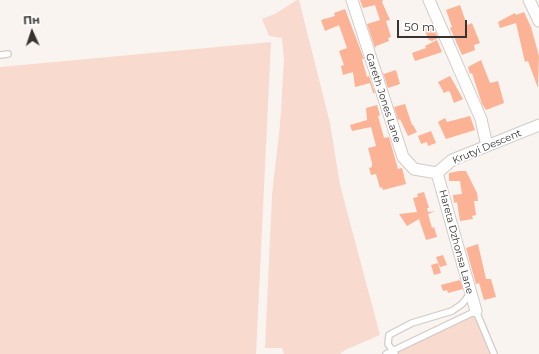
<!DOCTYPE html>
<html>
<head>
<meta charset="utf-8">
<style>
	body { margin:0 }
	#map { position:relative; width:539px; height:354px; overflow:hidden; background:#faf4f1; font-family:Montserrat,sans-serif }
	canvas { display:block }
	.north { position:absolute; left:12px; top:12px; width:40px; height:40px; -webkit-text-stroke:3px #fff; paint-order:stroke; rotate:357deg; font-size:11px; font-weight:700; line-height:16px; text-align:center; color:#363332 }
	.north::after { content:''; display:block; margin:auto; width:14px; height:18px; background:#363332; clip-path:polygon(50% 0,100% 100%,50% 72%,0 100%) }
	.scale { position:absolute; left:397px; top:20px; width:70px; height:18px; box-sizing:border-box; border:2px solid #363332; border-top:0; padding-left:5px; font-size:12px; line-height:14px; white-space:nowrap; color:#363332; -webkit-text-stroke:3px #fff; paint-order:stroke }
</style>
</head>
<body>
<div id="map">
<canvas width="539" height="354"></canvas>
<div class="north">Пн</div>
<div class="scale">50 m</div>
</div>
<script>
const ctx = document.querySelector('canvas').getContext('2d');
ctx.lineJoin = 'round';
function fillPath(path, color) {
  ctx.fillStyle = color;
  ctx.fill(path, 'evenodd');
}
function shape(rows) {
  const path = new Path2D();
  for (const r of rows) {
    path.moveTo(r[0], r[1]);
    for (let i = 2; i < r.length; i += 2) path.lineTo(r[i], r[i + 1]);
  }
  return path;
}
function trace(path, color, width, dash) {
  ctx.strokeStyle = color;
  ctx.lineWidth = width;
  ctx.lineCap = dash ? 'butt' : 'round';
  ctx.setLineDash(dash || []);
  ctx.stroke(path);
}
function write(font, color, halo, rows, align = 'center') {
  ctx.font = font + ' Montserrat,sans-serif';
  ctx.lineWidth = 3.5;
  ctx.setLineDash([]);
  ctx.textBaseline = 'middle';
  ctx.strokeStyle = halo;
  ctx.fillStyle = color;
  for (const [text, x, y, turn = 0] of rows) {
    ctx.save();
    ctx.translate(x, y);
    ctx.rotate((+turn || 0) * Math.PI / 180);
    ctx.textAlign = isNaN(turn) ? turn : align;
    if (halo) ctx.strokeText(text, 0, 0);
    ctx.fillText(text, 0, 0);
    ctx.restore();
  }
}
fillPath(shape([
	[297,0,299,0,330,123,340,185,380,335,345,350,340,354,284,354,282,348,265,348,272,195,280,125,284,61,282,38,269,36,262,19,275,14],
	[271,42,256,354,0,354,0,67],
	[474,315,490,354,392,354,430,336]
]), '#f8dacf');
fillPath(shape([
	[360,0,383,0,382,2,390,20,386,21,391,37,388,38,389,41,376,46,375,48,367,24,380,20,375,5,363,8],
	[460,5,467,25,472,23,480,43,474,45,475,50,462,55,450,28,452,27,446,10],
	[345,9,364,59,362,59,367,77,369,76,375,93,373,93,370,83,355,87,353,72,343,75,341,66,344,65,339,51,347,48,339,25,325,31,321,20,335,16,334,13],
	[524,12,531,27,539,56,538,88,528,61,525,62,516,23,500,28,498,22,515,13,516,15],
	[432,25,438,38,432,41,429,40,424,29],
	[437,40,442,52,415,61,412,53,426,48,425,46],
	[481,60,490,83,498,81,504,103,486,110,482,104,472,73,470,74,468,67],
	[382,70,384,74,396,70,400,84,388,88],
	[450,76,463,99,454,103,450,92,448,91,444,93,438,82],
	[405,104,412,125,413,125,417,132,408,136,400,119,398,120,394,107],
	[377,105,380,115,378,116,384,138,389,137,398,169,402,168,406,184,383,190,382,187,380,188,376,174,371,175,369,168,372,167,372,163,368,148,376,146,371,127,352,131,350,125,367,120,366,108],
	[470,116,475,130,446,139,438,122,445,118,447,122],
	[431,131,436,143,428,146,427,142,421,144,418,136],
	[459,171,466,171,477,193,478,201,474,201,476,215,472,216,473,219,460,221,457,202,454,203,453,195,462,194,460,181,449,181,449,173],
	[424,192,429,208,427,208,428,212,435,211,428,214,432,228,434,227,437,237,426,240,419,219,407,226,399,214,417,212,413,198,418,197,417,194],
	[478,244,486,279,491,279,496,297,484,300,479,283,476,284,466,248],
	[443,255,447,265,440,267,436,257],
	[438,263,441,273,434,275,431,265],
	[460,280,463,289,448,293,447,290,443,291,441,285]
]), '#fcb295');
const lane = shape([
	[0,55,8,54],
	[386,354,476,311,494,354],
	[395,354,388,344,389,335,412,323,452,311,462,304,470,294]
]);
const street = shape([
	[352,0,403,157,414,169,437,173],
	[429,0,481,119,487,146],
	[529,0,539,21],
	[437,173,476,311],
	[437,173,452,160,539,125]
]);
trace(lane, '#d1cbc8', 8);
trace(street, '#d1cbc8', 13);
trace(lane, '#fff', 5.5);
trace(street, '#fff', 11);
write('10px', '#363332', '#fff', [
	["Gareth Jones Lane",383,98,72],
	["Krutyi Descent",487,147,-23],
	["Hareta Dzhonsa Lane",456,242,75]
]);
</script>
</body>
</html>
